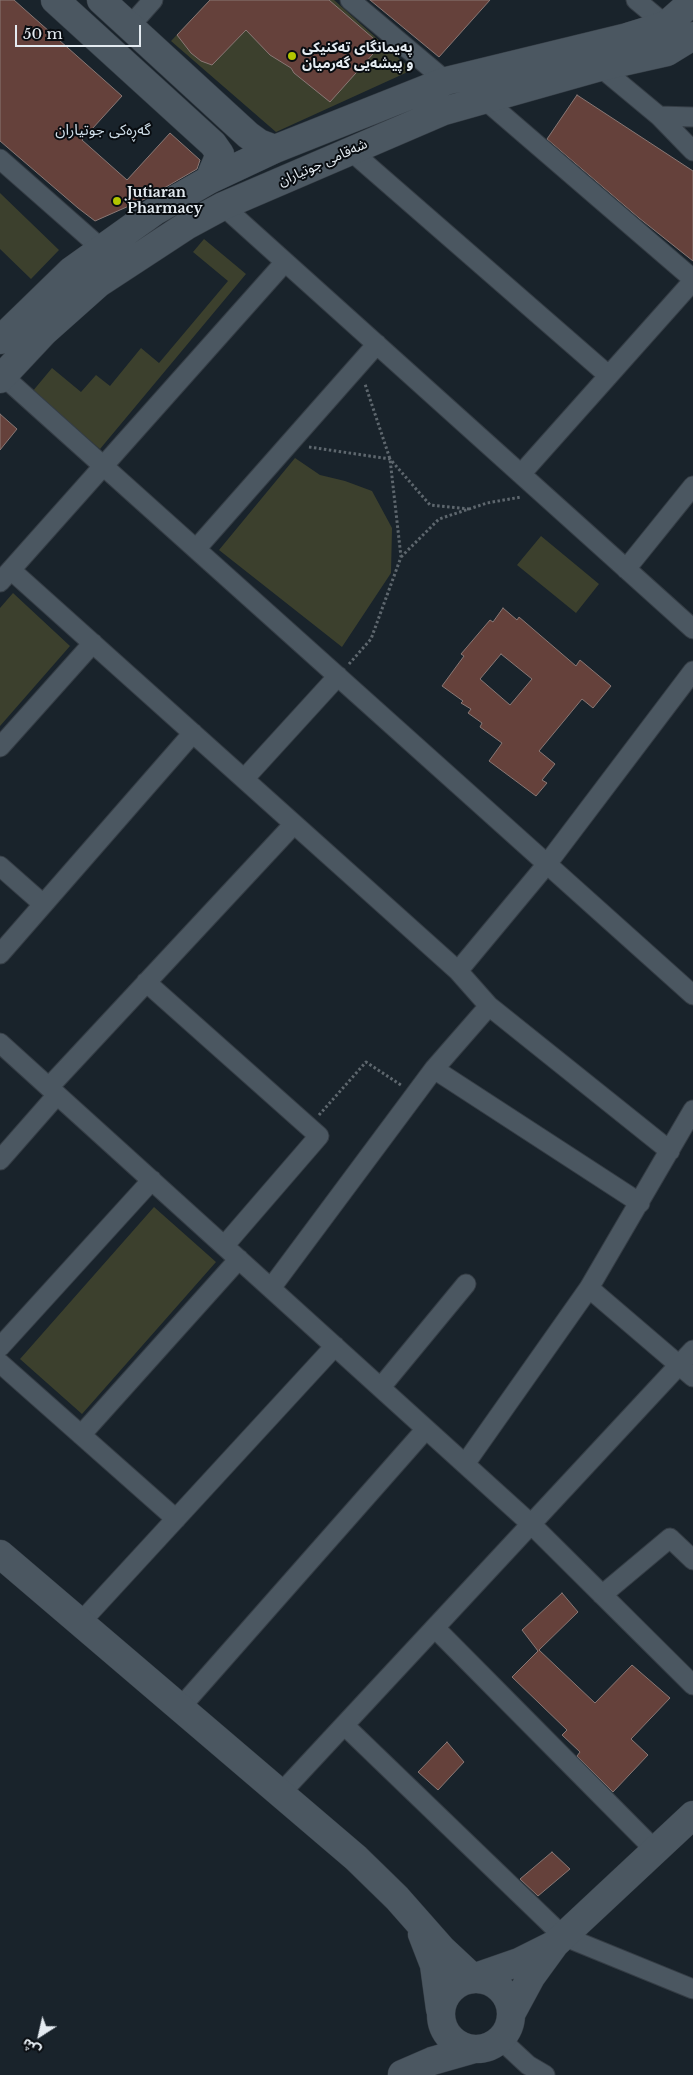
<!DOCTYPE html>
<html>
<head>
<meta charset="utf-8">
<style>
	body { margin:0 }
	#map { position:relative; width:693px; height:2075px; overflow:hidden; background:#19232b; font-family:"Libre Baskerville","Noto Sans Arabic",serif }
	canvas { display:block }
	.north { position:absolute; left:15px; top:2010px; width:50px; height:50px; -webkit-text-stroke:4px #080c10; paint-order:stroke; rotate:215deg; font-size:14px; font-weight:700; line-height:20px; text-align:center; color:#e4ebf1 }
	.north::after { content:''; display:block; margin:auto; width:18px; height:22px; background:#e4ebf1; clip-path:polygon(50% 0,100% 100%,50% 72%,0 100%) }
	.scale { position:absolute; left:15px; top:25px; width:126px; height:22px; box-sizing:border-box; border:2px solid #e4ebf1; border-top:0; padding-left:6px; font-size:15px; line-height:18px; white-space:nowrap; color:#e4ebf1; -webkit-text-stroke:4px #080c10; paint-order:stroke }
</style>
</head>
<body>
<div id="map">
<canvas width="693" height="2075"></canvas>
<div class="north">ش</div>
<div class="scale">50 m</div>
</div>
<script>
const ctx = document.querySelector('canvas').getContext('2d');
ctx.lineJoin = 'round';
function fillPath(path, color) {
  ctx.fillStyle = color;
  ctx.fill(path, 'evenodd');
}
function shape(rows) {
  const path = new Path2D();
  for (const r of rows) {
    if (r.length === 3) {
      path.moveTo(r[0] + r[2], r[1]);
      path.arc(r[0], r[1], r[2], 0, 2 * Math.PI);
      continue;
    }
    path.moveTo(r[0], r[1]);
    for (let i = 2; i < r.length; i += 2) path.lineTo(r[i], r[i + 1]);
  }
  return path;
}
function trace(path, color, width, dash) {
  ctx.strokeStyle = color;
  ctx.lineWidth = width;
  ctx.lineCap = dash ? 'butt' : 'round';
  ctx.setLineDash(dash || []);
  ctx.stroke(path);
}
function write(font, color, halo, rows, align = 'center') {
  ctx.font = font + ' "Libre Baskerville","Noto Sans Arabic",serif';
  ctx.lineWidth = 4;
  ctx.setLineDash([]);
  ctx.textBaseline = 'middle';
  ctx.strokeStyle = halo;
  ctx.fillStyle = color;
  for (const [text, x, y, turn = 0] of rows) {
    ctx.save();
    ctx.translate(x, y);
    ctx.rotate((+turn || 0) * Math.PI / 180);
    ctx.textAlign = isNaN(turn) ? turn : align;
    if (halo) ctx.strokeText(text, 0, 0);
    ctx.fillText(text, 0, 0);
    ctx.restore();
  }
}
fillPath(shape([
	[210,0,334,0,412,70,276,132,171,41],
	[0,193,59,250,31,279,0,249],
	[204,239,246,274,100,449,32,392,52,368,81,392,96,375,110,386,141,348,159,363,228,281,193,252],
	[295,458,320,475,345,481,372,491,392,528,391,573,342,647,219,550],
	[541,536,599,584,576,613,517,565],
	[13,593,70,646,0,726,0,608],
	[154,1207,216,1262,82,1414,20,1359]
]), '#3c402d');
const building = shape([
	[0,0,14,0,122,96,82,140,127,180,170,133,200,160,197,169,147,198,95,221,78,208,0,141,0,0],
	[210,0,329,0,381,45,330,102,294,73,291,68,270,55,246,30,212,65,201,61,191,53,177,35,210,0],
	[370,0,490,0,439,57,370,0],
	[577,95,693,171,693,261,639,218,547,139,577,95],
	[0,414,17,429,0,450,0,414],
	[503,608,517,620,519,617,576,666,580,660,611,686,593,708,582,699,539,751,555,764,542,780,547,783,536,796,489,761,502,743,480,727,482,723,468,713,471,709,461,703,463,701,442,686,464,656,461,654,490,620,493,622,503,608],
	[501,654,532,679,510,705,480,679,501,654],
	[562,1593,578,1612,539,1650,595,1703,632,1665,670,1698,631,1739,648,1755,613,1792,577,1756,580,1752,562,1735,567,1730,512,1677,538,1651,522,1630,562,1593],
	[447,1742,464,1762,438,1790,418,1772,447,1742],
	[552,1852,570,1869,538,1896,520,1879,552,1852]
]);
fillPath(building, '#65413b');
trace(building, '#897875', 1);
const street = shape([
	[350,0,446,81],
	[636,0,666,25],
	[130,26,153,0],
	[600,67,659,116,693,151],
	[484,99,693,279],
	[659,116,693,117],
	[351,151,608,375],
	[0,159,102,249],
	[223,206,693,629],
	[3,376,693,995],
	[521,474,693,281],
	[196,549,377,344],
	[626,569,693,486],
	[11,570,458,971,489,1006,670,1151],
	[0,582,285,262],
	[0,747,93,643],
	[244,779,338,676],
	[0,866,43,904],
	[0,954,193,733],
	[458,971,547,864,693,671],
	[146,982,319,1136,224,1246],
	[0,1043,531,1524,693,1685],
	[434,1069,640,1203],
	[49,1087,294,824],
	[0,1160,57,1095],
	[271,1288,434,1069,489,1006],
	[589,1288,693,1377],
	[0,1347,152,1180],
	[0,1363,176,1519],
	[381,1387,466,1284],
	[81,1435,239,1259],
	[465,1464,589,1288,693,1110],
	[602,1595,670,1538,693,1560],
	[80,1623,335,1346],
	[435,1628,655,1850],
	[180,1708,426,1429],
	[344,1725,563,1936,693,1989],
	[280,1794,693,1350],
	[500,2039,528,2065,545,2075]
]);
const secondary = shape([
	[55,0,213,144,220,154,209,180],
	[101,0,248,135,259,143,275,149],
	[0,340,71,271,155,211,209,180,275,149,446,81,627,37,666,25,693,1],
	[0,379,44,332,99,283,186,226,223,206,444,111,600,67,667,52,693,36],
	[0,1554,356,1858,397,1898,442,1949,473,1978,519,1962,555,1944],
	[422,1934,434,1965,440,2009],
	[476,2014,35],
	[511,2014,531,1977,555,1944,693,1815],
	[402,2074,432,2061,474,2049]
]);
trace(street, '#353d45', 21);
trace(secondary, '#353d45', 29);
trace(shape([
	[309,447,390,459,430,505,469,509],
	[401,557,439,519,487,503,521,497],
	[349,664,371,639,401,557,390,459,365,384],
	[319,1115,366,1062,401,1085]
]), '#5e676e', 3, [2.5, 2.5]);
trace(street, '#4b5761', 19);
trace(secondary, '#4b5761', 28);
for (const [x, y, r, color] of [
	[292,56,5,"#b1c500"],
	[117,201,5,"#b1c500"]
]) {
  const dot = new Path2D();
  dot.arc(x, y, r, 0, 2 * Math.PI);
  ctx.fillStyle = color;
  ctx.fill(dot);
  trace(dot, '#080c10', 2);
}
write('bold 14px', '#e4ebf1', '#080c10', [
	["پەیمانگای تەکنیکی",302,48],
	["و پیشەیی گەرمیان",302,64],
	["Jutiaran",127,193],
	["Pharmacy",127,209]
], 'left');
write('14px', '#e4ebf1', '#080c10', [
	["شەقامی جوتیاران",323,163,-24]
]);
write('15px', '#d2e1ec', '#080c10', [
	["گەڕەکی جوتیاران",103,131]
]);
</script>
</body>
</html>
